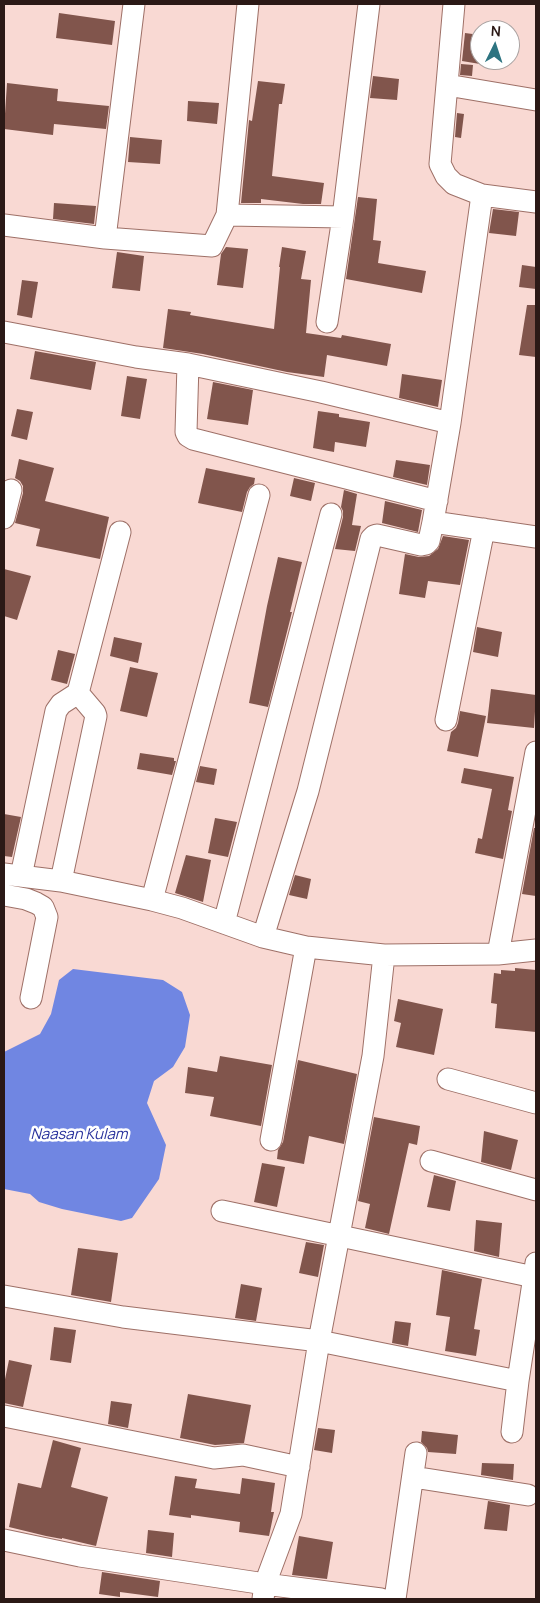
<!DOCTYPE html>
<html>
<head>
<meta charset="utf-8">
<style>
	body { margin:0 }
	#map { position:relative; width:540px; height:1603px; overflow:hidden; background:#f9d9d3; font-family:Manrope,sans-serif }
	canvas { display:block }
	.frame { position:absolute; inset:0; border:5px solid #2b1916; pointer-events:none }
	.north { position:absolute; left:470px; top:20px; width:50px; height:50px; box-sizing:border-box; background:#fff; border:1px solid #aaa3a2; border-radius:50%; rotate:4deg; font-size:14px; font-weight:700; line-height:20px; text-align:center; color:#2b1916 }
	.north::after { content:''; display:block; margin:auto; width:18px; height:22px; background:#2d7481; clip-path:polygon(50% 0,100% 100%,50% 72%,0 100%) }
</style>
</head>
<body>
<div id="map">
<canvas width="540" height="1603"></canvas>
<div class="frame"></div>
<div class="north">N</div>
</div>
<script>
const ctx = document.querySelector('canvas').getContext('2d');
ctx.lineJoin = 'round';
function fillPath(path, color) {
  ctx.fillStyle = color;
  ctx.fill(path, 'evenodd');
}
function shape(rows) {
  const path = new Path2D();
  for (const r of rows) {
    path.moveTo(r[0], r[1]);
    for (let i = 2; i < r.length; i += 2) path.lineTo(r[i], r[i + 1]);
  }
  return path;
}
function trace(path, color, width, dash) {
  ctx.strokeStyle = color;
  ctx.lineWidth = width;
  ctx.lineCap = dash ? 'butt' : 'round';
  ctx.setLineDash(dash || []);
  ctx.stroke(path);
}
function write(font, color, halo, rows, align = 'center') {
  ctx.font = font + ' Manrope,sans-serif';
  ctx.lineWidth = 5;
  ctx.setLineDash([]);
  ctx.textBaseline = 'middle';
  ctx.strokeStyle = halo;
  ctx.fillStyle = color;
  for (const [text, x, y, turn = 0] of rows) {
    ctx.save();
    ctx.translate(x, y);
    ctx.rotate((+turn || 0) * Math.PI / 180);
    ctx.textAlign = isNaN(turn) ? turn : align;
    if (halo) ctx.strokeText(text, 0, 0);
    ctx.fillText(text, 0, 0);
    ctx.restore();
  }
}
fillPath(shape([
	[73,969,163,980,182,992,190,1015,185,1047,173,1067,154,1081,147,1103,166,1145,159,1179,132,1218,121,1221,62,1209,39,1202,30,1194,4,1189,4,1052,40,1034,51,1014,59,980]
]), '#7086e2');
fillPath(shape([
	[59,13,115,21,112,45,56,38],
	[465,33,480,35,480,64,462,61],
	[461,64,473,65,472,76,460,75],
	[373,76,399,79,397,100,370,98],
	[258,81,285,84,282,104,279,104,272,176,324,183,321,204,303,204,261,199,261,203,241,203,249,120,252,121],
	[7,83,58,89,57,101,109,106,106,129,54,124,53,135,4,129],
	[188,101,219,103,217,124,187,121],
	[457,113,464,114,461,138,455,137],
	[130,137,162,140,160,164,128,162],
	[358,197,377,199,373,240,381,241,378,263,426,271,422,293,346,279],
	[54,203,96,206,94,224,53,219],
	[493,209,519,212,516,236,489,233],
	[226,247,248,249,243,288,217,285,221,254],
	[282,247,306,251,301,279,311,280,306,333,341,338,342,335,391,344,387,366,327,355,324,377,287,372,203,354,163,348,168,309,191,312,190,315,274,329,280,267,279,267],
	[117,252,144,256,140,291,112,288],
	[522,265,536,267,536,289,519,287],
	[22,280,38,282,32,318,17,315],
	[527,305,536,305,536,357,519,355],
	[35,351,96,362,91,390,30,379],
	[402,374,442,380,438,407,399,398],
	[127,376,147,379,140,419,121,416],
	[213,382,253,390,248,425,207,419],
	[17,409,33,412,27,440,11,436],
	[318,411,339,414,339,417,370,422,366,447,335,442,334,452,313,448],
	[19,459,54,468,45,501,109,517,100,559,36,546,40,529,15,523,23,493,23,486,20,481,15,478],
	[396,460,430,465,427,485,393,477],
	[206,468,255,478,254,484,250,487,247,492,242,512,198,503],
	[294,478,315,483,311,501,290,496],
	[344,490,357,494,352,525,361,526,355,551,335,549,343,517,343,511,341,507],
	[385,501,422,510,418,532,382,523],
	[443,536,469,540,460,585,428,581,425,598,399,594,405,554,419,557,429,556,438,549],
	[278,557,302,562,290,612,292,612,268,707,249,703,267,606],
	[4,569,31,576,17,620,4,616],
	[477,627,502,632,498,657,473,652],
	[114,637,142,643,138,663,110,656],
	[58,650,75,654,67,684,51,680],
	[130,667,158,673,147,717,120,711],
	[491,689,536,695,534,728,487,723],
	[460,711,486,716,478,757,447,751,451,732,456,728,458,723],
	[140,753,174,758,174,761,176,761,172,775,137,769],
	[200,766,217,769,214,785,196,782],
	[464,768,514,777,508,810,512,811,503,859,475,853,478,838,482,839,492,789,461,783],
	[4,814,21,817,12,857,4,856],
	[215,818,237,822,228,857,208,853],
	[534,828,536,828,536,896,522,894],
	[186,855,211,860,203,902,175,893],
	[295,875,311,879,307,899,289,895],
	[515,968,536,970,536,1032,495,1028,497,1004,491,1003,494,973,501,974,501,970,515,971],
	[398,999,443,1009,434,1055,396,1047,401,1023,394,1021],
	[220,1056,272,1065,261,1126,210,1116,214,1097,185,1093,188,1067,217,1072],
	[298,1060,357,1074,344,1144,309,1136,304,1164,277,1159,278,1150,283,1142],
	[374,1117,420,1126,417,1145,409,1143,389,1234,365,1228,370,1204,358,1201],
	[484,1131,518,1140,511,1170,481,1162],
	[262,1163,285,1167,277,1207,254,1202],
	[434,1175,456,1181,450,1211,427,1207],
	[476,1220,502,1223,499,1257,474,1251],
	[306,1242,324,1245,318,1277,299,1273],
	[78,1248,118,1253,111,1302,71,1295],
	[442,1270,482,1279,474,1329,480,1330,476,1356,445,1351,450,1317,436,1315],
	[241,1284,262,1288,256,1321,235,1318],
	[395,1321,411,1323,408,1346,392,1343],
	[54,1327,76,1330,71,1363,50,1360],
	[9,1360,32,1365,23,1407,4,1403,4,1384],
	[188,1394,251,1405,244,1443,215,1445,180,1438],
	[111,1401,132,1404,128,1428,108,1424],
	[318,1428,335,1430,332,1453,314,1450],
	[422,1431,458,1435,456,1454,428,1452,427,1448,421,1442],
	[53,1440,81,1448,71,1487,108,1497,96,1546,62,1538,62,1539,46,1536,9,1527,18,1483,41,1488],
	[482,1463,514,1464,513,1480,481,1475],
	[175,1476,197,1479,195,1488,240,1494,242,1478,275,1483,271,1512,274,1512,269,1536,239,1532,240,1522,191,1515,191,1518,169,1515],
	[488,1501,510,1505,507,1531,484,1529],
	[148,1530,174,1533,172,1557,146,1553],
	[299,1536,333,1542,327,1579,292,1575],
	[102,1572,160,1581,158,1597,120,1592,120,1597,99,1594]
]), '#81554c');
const minor = shape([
	[454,4,440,164,446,176,454,184,482,195,536,202],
	[447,85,536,100],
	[482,195,450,423,433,522,536,537],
	[227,215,248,4],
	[4,225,105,238,212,246,227,215,343,217],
	[105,238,134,4],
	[327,322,343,217,369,4],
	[4,332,136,357,188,364,321,392,450,423],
	[188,364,186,432,188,436,193,439,437,501],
	[4,518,11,490],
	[446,720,484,529],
	[4,874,61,881,152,900,182,908,263,937,306,947,384,955,498,954,536,950],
	[21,876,56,711,61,704,78,693],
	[61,881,96,716,95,713,78,693,120,532],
	[4,895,26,899,36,903,43,907,47,917,31,998],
	[152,900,259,495],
	[224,923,331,514],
	[263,937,308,791,371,539,374,536,377,535,421,545,426,544,429,541,433,522],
	[498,954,536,752],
	[448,1079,536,1103],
	[271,1140,306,947],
	[431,1161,536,1190],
	[222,1211,534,1277],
	[4,1296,123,1317,319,1341,518,1381],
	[4,1416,214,1458,243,1455,299,1467],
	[512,1432,518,1381,536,1263],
	[413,1477,528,1495],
	[4,1540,80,1556,265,1584,381,1599],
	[263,1599,265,1584,291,1514,319,1341,373,1056,384,955],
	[395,1599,416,1453]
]);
trace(minor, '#9e7067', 23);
trace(minor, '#fff', 21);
write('italic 15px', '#2a339d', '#fff', [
	["Naasan Kulam",79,1135]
]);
</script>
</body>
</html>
